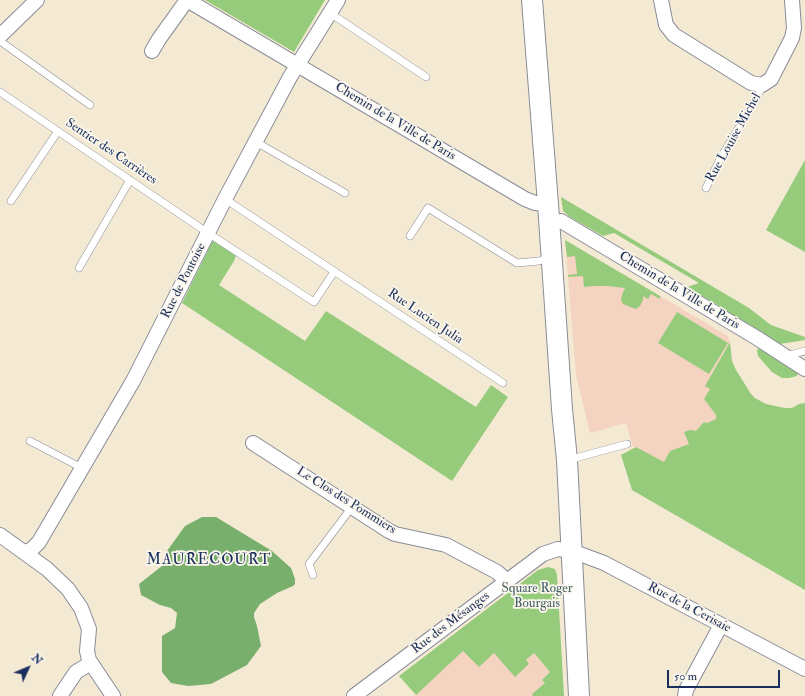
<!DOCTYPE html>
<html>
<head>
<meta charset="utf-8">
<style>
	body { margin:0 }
	#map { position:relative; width:805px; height:696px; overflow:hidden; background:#f4ead3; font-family:"IM FELL Double Pica",serif }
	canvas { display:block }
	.north { position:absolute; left:8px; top:648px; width:40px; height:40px; -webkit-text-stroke:3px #fbf7ec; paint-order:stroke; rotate:46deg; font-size:11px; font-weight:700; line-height:16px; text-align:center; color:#1b2f5e }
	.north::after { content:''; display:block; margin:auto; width:14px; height:18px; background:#1b2f5e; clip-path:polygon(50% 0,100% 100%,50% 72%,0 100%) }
	.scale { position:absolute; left:667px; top:670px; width:113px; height:18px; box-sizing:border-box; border:2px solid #1b2f5e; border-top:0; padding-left:5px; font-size:12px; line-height:14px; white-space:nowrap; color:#1b2f5e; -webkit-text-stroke:3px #fbf7ec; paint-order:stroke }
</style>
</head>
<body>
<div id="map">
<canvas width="805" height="696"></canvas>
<div class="north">N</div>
<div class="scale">50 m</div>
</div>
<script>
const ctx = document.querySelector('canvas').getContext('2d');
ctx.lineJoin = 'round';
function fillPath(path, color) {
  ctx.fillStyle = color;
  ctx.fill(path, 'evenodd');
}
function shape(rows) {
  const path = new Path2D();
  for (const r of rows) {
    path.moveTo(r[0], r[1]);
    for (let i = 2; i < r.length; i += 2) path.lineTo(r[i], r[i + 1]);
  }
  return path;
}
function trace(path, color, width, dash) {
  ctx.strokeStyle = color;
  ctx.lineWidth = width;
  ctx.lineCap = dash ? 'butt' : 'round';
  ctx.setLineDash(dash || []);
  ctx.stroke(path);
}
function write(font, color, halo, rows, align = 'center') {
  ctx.font = font + ' "IM FELL Double Pica",serif';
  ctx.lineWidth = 3.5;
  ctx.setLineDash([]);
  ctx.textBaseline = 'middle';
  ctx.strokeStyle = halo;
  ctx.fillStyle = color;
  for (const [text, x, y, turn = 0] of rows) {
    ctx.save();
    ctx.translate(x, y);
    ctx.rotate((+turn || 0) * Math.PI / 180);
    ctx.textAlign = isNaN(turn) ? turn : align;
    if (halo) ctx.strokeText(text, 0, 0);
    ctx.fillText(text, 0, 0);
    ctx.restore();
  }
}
fillPath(shape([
	[565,240,728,336,730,342,711,375,710,389,704,399,716,415,716,419,707,423,704,422,696,431,689,444,670,451,664,463,636,447,633,447,626,423,590,433,576,375],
	[463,651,494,653,529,664,526,660,534,653,550,672,542,680,545,683,533,694,533,696,414,696]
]), '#f4d3c1');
fillPath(shape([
	[205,0,325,0,294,52],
	[805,160,805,252,766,230],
	[561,197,749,308,771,325,805,337,805,340,780,344,774,342,737,317,723,313,721,307,687,287,699,283,614,233,603,236,570,217,563,211],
	[214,238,237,253,234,261,219,285,305,341,326,311,476,407,491,385,508,397,452,481,182,303],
	[565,240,660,296,660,299,651,294,648,299,643,296,643,300,640,306,636,309,633,308,623,304,621,300,622,295,625,288,607,286,594,286,584,287,583,276,568,277,568,275,577,274,575,256,567,257],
	[677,312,728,343,709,374,658,343],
	[730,342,732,361,736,370,751,394,755,398,766,404,785,408,792,408,799,404,805,403,805,590,632,490,621,455,636,447,664,462,670,451,689,444,684,432,690,430,696,431,704,422,707,423,716,419,716,415,704,399,710,389,705,386],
	[760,347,798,373,797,376,789,378,782,378,772,372,758,356,757,350],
	[548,567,555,569,557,575,564,696,533,696,532,694,545,683,542,680,550,672,534,653,526,660,529,664,515,677,494,653,479,667,463,651,416,695,399,676,538,570]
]), '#96cb7c');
fillPath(shape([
	[202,517,216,517,272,551,291,568,295,579,295,584,293,586,277,593,260,604,254,613,254,617,257,626,261,646,247,665,211,684,188,686,171,683,162,672,162,636,175,628,177,613,171,608,160,605,141,595,139,584,167,562,167,551,185,526]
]), '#78af6c');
const lane = shape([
	[330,13,426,77],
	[0,41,90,105],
	[0,92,208,233,314,302,334,272],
	[256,142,345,193],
	[706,188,721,157,758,96,762,85],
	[225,199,503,383],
	[11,201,58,131],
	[410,236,428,208,517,263,539,261,549,258],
	[79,268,130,180],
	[787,358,790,355,805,351],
	[30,441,82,468],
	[568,460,627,444],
	[313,575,309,564,352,507]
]);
const street = shape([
	[187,0,525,199,535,203,548,204],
	[661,0,666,25,674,35,751,83,762,85,771,79,792,38,794,28,792,0],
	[0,36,37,0],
	[152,51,159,39,187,0],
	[549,222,561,221,757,338,805,369],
	[253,443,389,531,395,534,446,545,497,572,507,581],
	[0,535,47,569,68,589,81,608,89,629,87,651,89,660,113,696],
	[21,550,25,552,31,550,39,542,133,381,225,199,290,77,338,0],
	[60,696,76,672,91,663],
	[354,696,543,554,558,549,572,551,604,563,805,669],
	[685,696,686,690,721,625]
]);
const secondary = shape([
	[532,0,548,204,562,409,567,460,579,696]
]);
trace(lane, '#888c98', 8);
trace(street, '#888c98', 16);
trace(secondary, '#888c98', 22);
trace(lane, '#fff', 7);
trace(street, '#fff', 14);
trace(secondary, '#fff', 20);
write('13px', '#1b2f5e', '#fbf7ec', [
	["Chemin de la Ville de Paris",395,122,31],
	["Rue Louise Michel",734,138,-61],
	["Sentier des Carrières",111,152,34],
	["Rue de Pontoise",184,281,-63],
	["Chemin de la Ville de Paris",679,291,31],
	["Rue Lucien Julia",425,317,34],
	["Le Clos des Pommiers",346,501,32],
	["Rue de la Cerisaie",689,608,28],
	["Rue des Mésanges",451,623,-37]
]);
write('13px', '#405e67', '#fbf7ec', [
	["Square Roger",537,589],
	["Bourgais",537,604]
]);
ctx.letterSpacing = '1px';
write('15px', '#1b2f5e', '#fbf7ec', [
	["MAURECOURT",209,561]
]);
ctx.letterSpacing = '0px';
</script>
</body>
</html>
